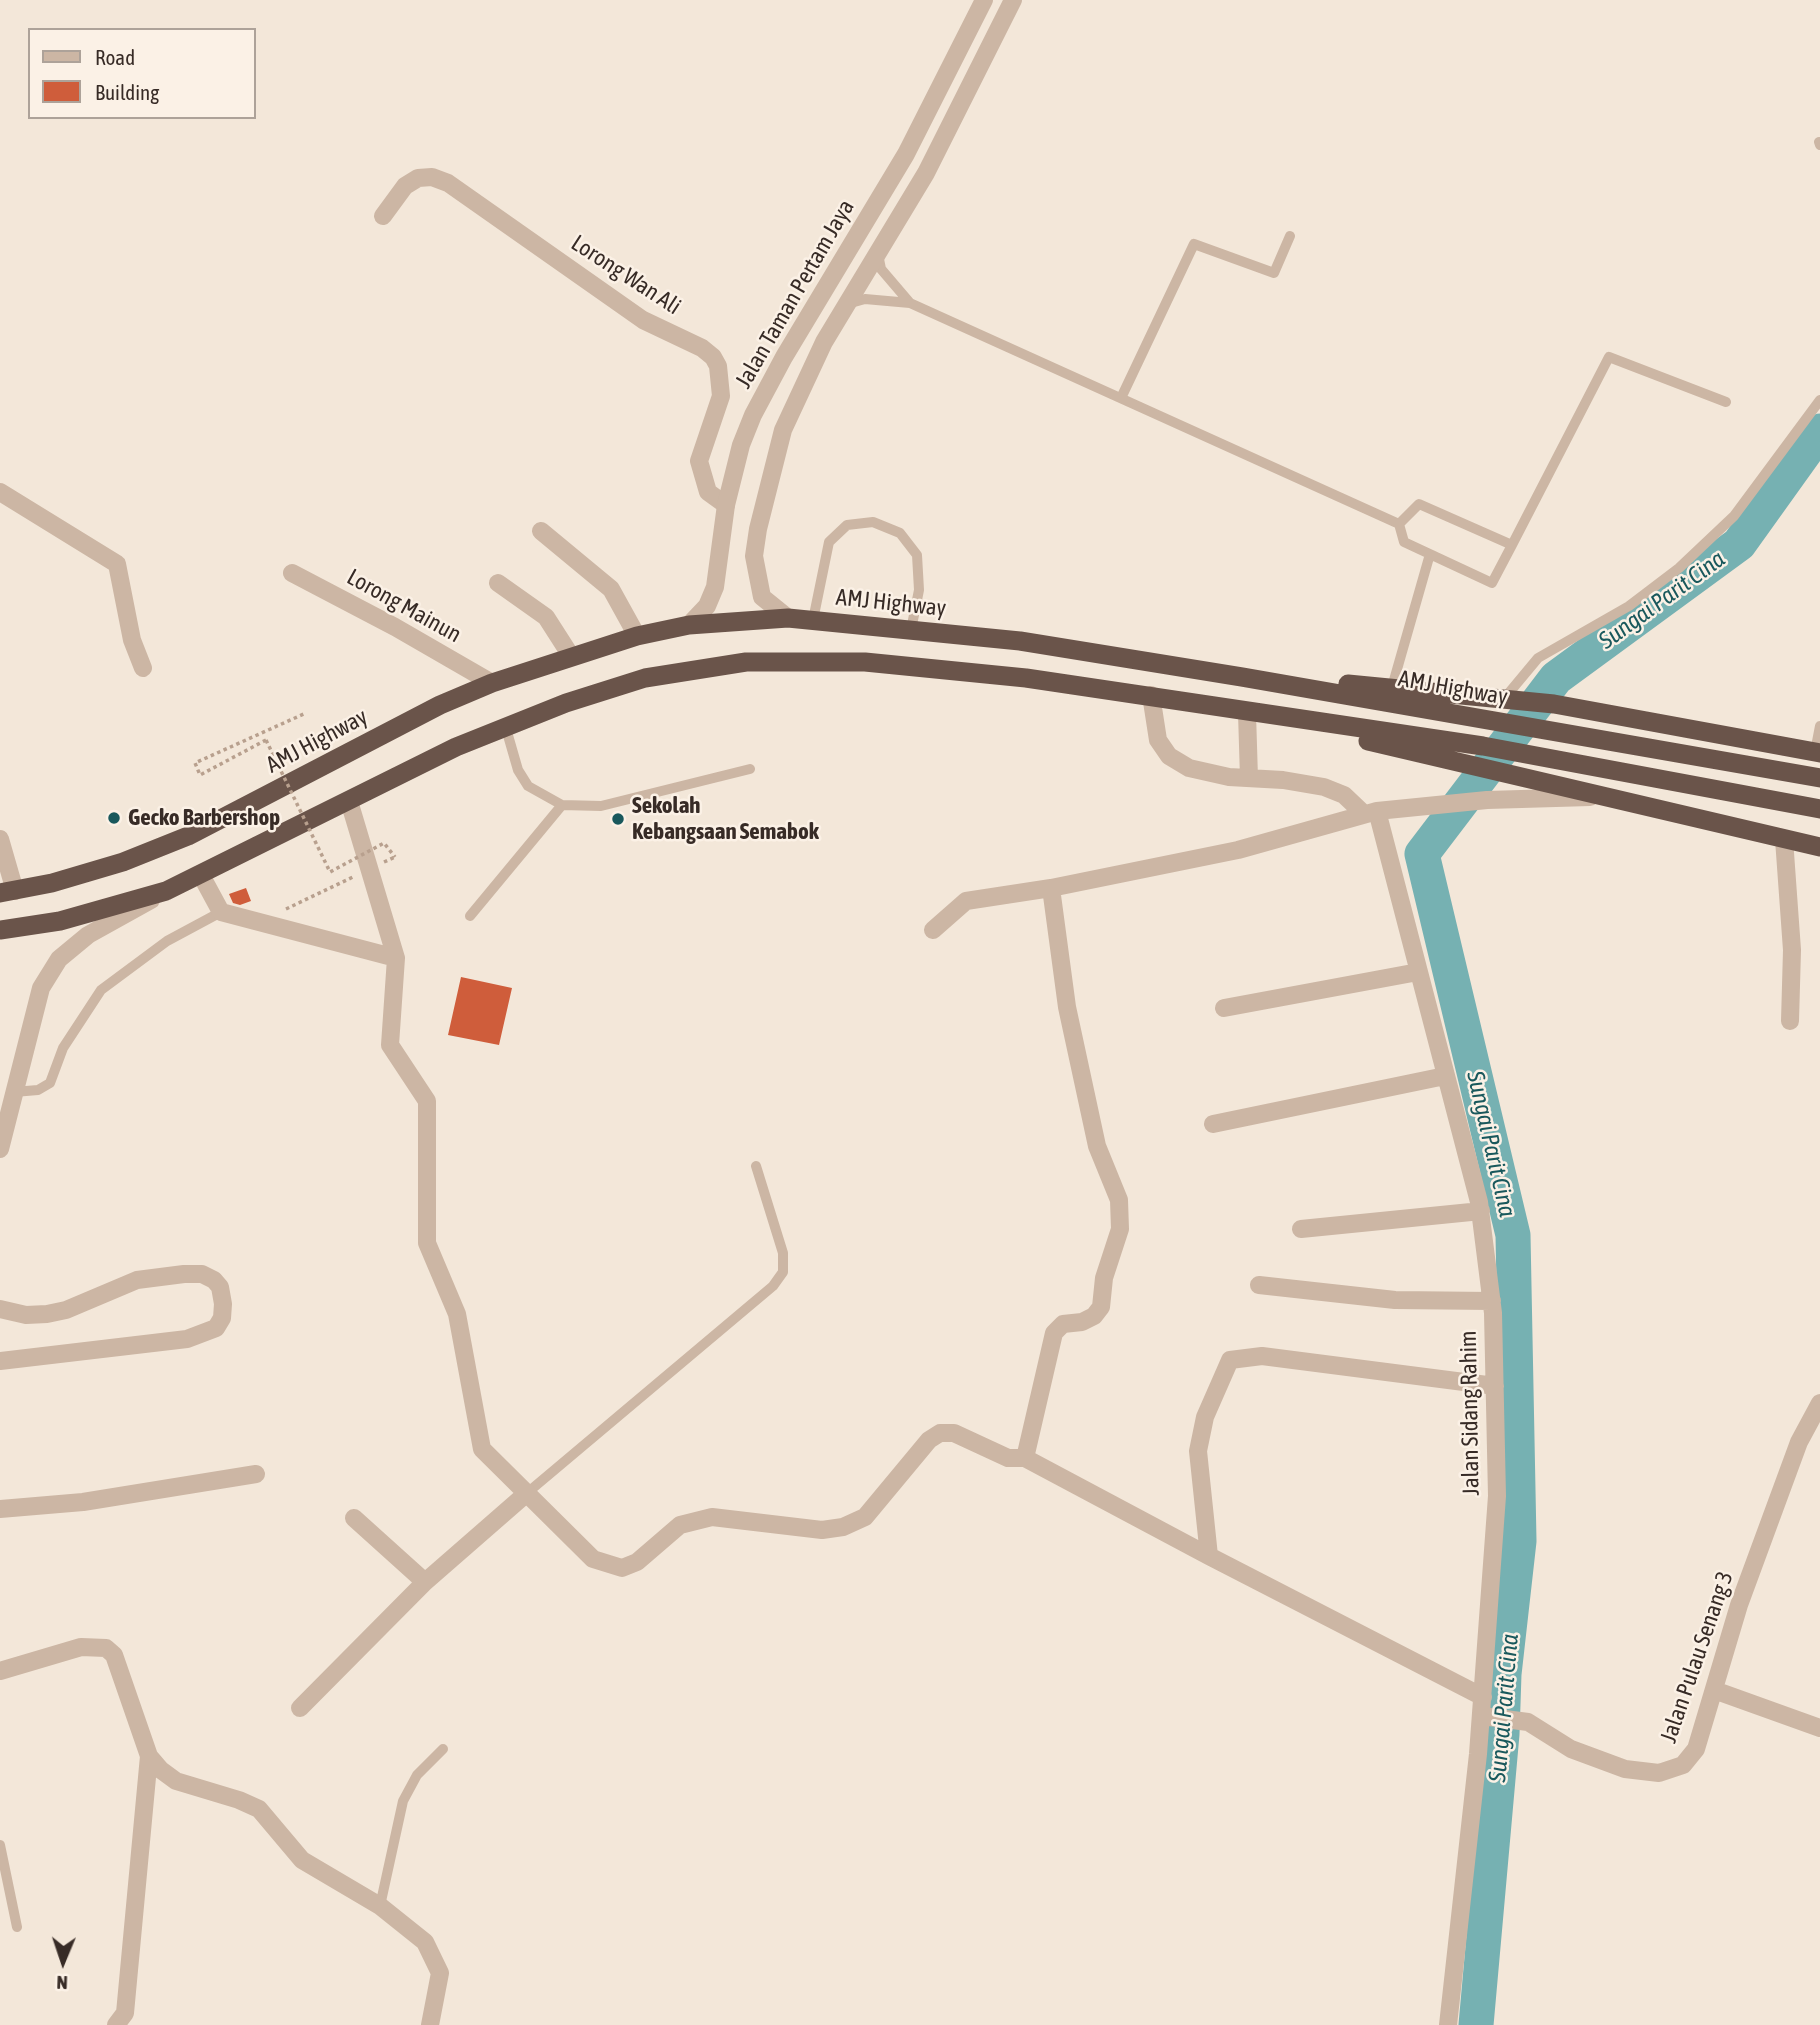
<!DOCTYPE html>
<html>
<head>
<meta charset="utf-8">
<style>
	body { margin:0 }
	#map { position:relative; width:1820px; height:2025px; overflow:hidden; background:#f3e7d9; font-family:"Asap Condensed",sans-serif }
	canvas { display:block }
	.legend { position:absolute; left:28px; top:28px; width:228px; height:91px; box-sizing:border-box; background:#fbf1e6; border:2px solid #ada299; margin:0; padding:9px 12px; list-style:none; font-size:21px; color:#372b26 }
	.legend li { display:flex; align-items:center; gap:14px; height:35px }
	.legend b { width:35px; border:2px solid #ada299 }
	.north { position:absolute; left:28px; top:1927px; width:70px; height:70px; -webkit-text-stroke:5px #fbf1e6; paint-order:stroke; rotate:182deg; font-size:19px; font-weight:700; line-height:28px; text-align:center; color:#372b26 }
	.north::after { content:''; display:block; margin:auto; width:24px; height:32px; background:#372b26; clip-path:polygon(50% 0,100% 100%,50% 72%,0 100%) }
</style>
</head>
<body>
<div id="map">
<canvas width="1820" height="2025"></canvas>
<ul class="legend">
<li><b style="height:9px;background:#ccb6a4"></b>Road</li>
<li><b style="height:19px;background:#cf5d3b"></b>Building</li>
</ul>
<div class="north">N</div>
</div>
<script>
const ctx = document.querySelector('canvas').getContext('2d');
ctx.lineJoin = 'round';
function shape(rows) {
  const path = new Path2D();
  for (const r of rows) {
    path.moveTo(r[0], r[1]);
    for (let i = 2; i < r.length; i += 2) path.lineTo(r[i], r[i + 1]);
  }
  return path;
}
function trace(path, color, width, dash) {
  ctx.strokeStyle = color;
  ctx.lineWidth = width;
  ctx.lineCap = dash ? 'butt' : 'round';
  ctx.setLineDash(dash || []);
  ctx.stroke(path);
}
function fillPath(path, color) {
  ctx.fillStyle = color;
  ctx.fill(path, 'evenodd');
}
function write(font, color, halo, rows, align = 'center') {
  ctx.font = font + ' "Asap Condensed",sans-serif';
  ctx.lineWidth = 5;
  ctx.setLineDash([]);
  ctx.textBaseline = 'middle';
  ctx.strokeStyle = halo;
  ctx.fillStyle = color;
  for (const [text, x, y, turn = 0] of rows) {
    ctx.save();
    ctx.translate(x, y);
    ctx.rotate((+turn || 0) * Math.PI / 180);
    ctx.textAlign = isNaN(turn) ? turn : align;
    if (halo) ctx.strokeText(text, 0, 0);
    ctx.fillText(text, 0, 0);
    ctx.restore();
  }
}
trace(shape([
	[1476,2025,1502,1734,1504,1674,1519,1541,1513,1235,1422,854,1556,678,1739,544,1820,431]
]), '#76b1b2', 35);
fillPath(shape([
	[246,888,251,901,240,905,233,903,229,894],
	[461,977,512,988,499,1045,448,1035]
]), '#cf5d3b');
trace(shape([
	[266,740,200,775,195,763,306,713],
	[384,862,395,857],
	[286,909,355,876]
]), '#b8a08e', 3.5, [3.5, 3.5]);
trace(shape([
	[1819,142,1820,145],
	[878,254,881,269,910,303],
	[847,304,865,299,910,303,1399,524],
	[1121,398,1194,244,1274,273,1290,236],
	[1512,545,1419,504,1399,524,1404,542,1492,583,1512,545,1609,357,1726,402],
	[813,620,829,542,847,525,873,522,900,533,917,555,919,590,911,630],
	[1392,687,1430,554],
	[1503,700,1538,658,1629,606,1679,568,1734,516,1820,400],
	[505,725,518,770,528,786,562,805,601,806,750,769],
	[1815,752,1820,726],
	[470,916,562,805],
	[14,1092,38,1090,50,1083,63,1048,101,990,167,941,221,912],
	[527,1493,773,1286,783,1272,783,1253,756,1166],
	[0,1845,17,1927],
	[380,1906,403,1801,417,1775,443,1749]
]), '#ccb6a4', 10);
trace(shape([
	[383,216,405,186,418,178,432,177,448,183,643,320,702,348,713,357,718,366,721,396,699,461,708,492,726,505],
	[0,492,117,564,132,640,143,668],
	[541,531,611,589,637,636],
	[292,573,395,627,492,683],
	[498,583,546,617,571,656],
	[1151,695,1158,740,1169,756,1189,768,1229,777,1283,780,1324,787,1344,795,1364,814],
	[1247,713,1249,778],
	[349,801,396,958,390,1045,427,1101,427,1243,457,1314,482,1449,593,1559,622,1568,637,1562,680,1525,712,1517,822,1530,843,1527,865,1517,929,1440,940,1433,954,1433,1008,1458,1025,1458,1209,1556,1483,1697],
	[1377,811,1479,1202,1493,1313,1497,1496,1478,1754,1448,2025],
	[0,839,15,891],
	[1784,839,1792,950,1790,1021],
	[201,875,221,912,396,958],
	[933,930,966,901,1051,888,1238,850,1377,811,1487,800,1590,797],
	[1224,1008,1418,972],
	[1213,1124,1445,1076],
	[1301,1229,1481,1211],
	[1259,1285,1395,1300,1492,1301],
	[0,1309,26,1315,47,1314,66,1310,137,1280,184,1274,202,1274,214,1280,220,1287,223,1304,222,1318,216,1328,187,1339,0,1361],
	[1025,1458,1054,1333,1063,1324,1082,1322,1094,1316,1101,1307,1104,1278,1120,1229,1119,1200,1097,1146,1067,1007,1051,888],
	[0,1509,83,1502,256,1474],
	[354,1518,425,1582],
	[1209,1556,1198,1451,1205,1417,1230,1360,1262,1356,1495,1386],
	[0,1671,81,1647,106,1648,114,1655,149,1756,161,1770,176,1781,239,1800,259,1809,302,1860,380,1906,425,1942,440,1973,430,2025],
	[1714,1690,1820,1728],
	[300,1708,425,1582,527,1493],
	[1482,1716,1528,1722,1571,1749,1625,1769,1659,1773,1683,1765,1696,1749,1739,1605,1799,1442,1820,1403],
	[116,2025,125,2013,149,1756]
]), '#ccb6a4', 18);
trace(shape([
	[788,618,762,597,754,556,758,529,783,430,824,342,926,173,1013,0],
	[689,625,707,606,715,587,726,505,741,445,753,415,784,357,906,154,984,0],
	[0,1149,41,988,59,959,88,935,151,900]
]), '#ccb6a4', 18);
trace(shape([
	[1348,684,1554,704,1820,753],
	[1368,741,1820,847],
	[0,893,52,883,123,862,188,836,440,705,492,683,637,636,689,625,788,618,1020,641,1242,677,1820,778],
	[0,930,60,921,166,891,456,747,566,703,645,678,746,662,865,662,1026,678,1483,746,1820,809]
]), '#6a544a', 19);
trace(shape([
	[266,740,330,872,384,843,395,857]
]), '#b8a08e', 3.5, [3.5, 3.5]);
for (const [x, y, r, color] of [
	[114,818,7,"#19585c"],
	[618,819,7,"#19585c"]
]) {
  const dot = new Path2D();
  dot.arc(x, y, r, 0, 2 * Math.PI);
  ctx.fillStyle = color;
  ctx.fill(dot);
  trace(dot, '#fbf1e6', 2.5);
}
write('23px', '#372b26', '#fbf1e6', [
	["Lorong Wan Ali",626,275,33],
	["Jalan Taman Pertam Jaya",795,294,-60],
	["AMJ Highway",891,603,6],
	["Lorong Mainun",404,606,29],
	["AMJ Highway",1453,688,10],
	["AMJ Highway",317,741,-28],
	["Jalan Sidang Rahim",1470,1413,-91],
	["Jalan Pulau Senang 3",1697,1657,-71]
]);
write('bold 23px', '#372b26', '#fbf1e6', [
	["Sekolah",632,806],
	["Kebangsaan Semabok",632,832],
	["Gecko Barbershop",128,818]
], 'left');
write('italic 24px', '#19585c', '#fbf1e6', [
	["Sungai Parit Cina",1662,600,-36],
	["Sungai Parit Cina",1491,1144,77],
	["Sungai Parit Cina",1504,1708,-85]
]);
</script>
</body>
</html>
